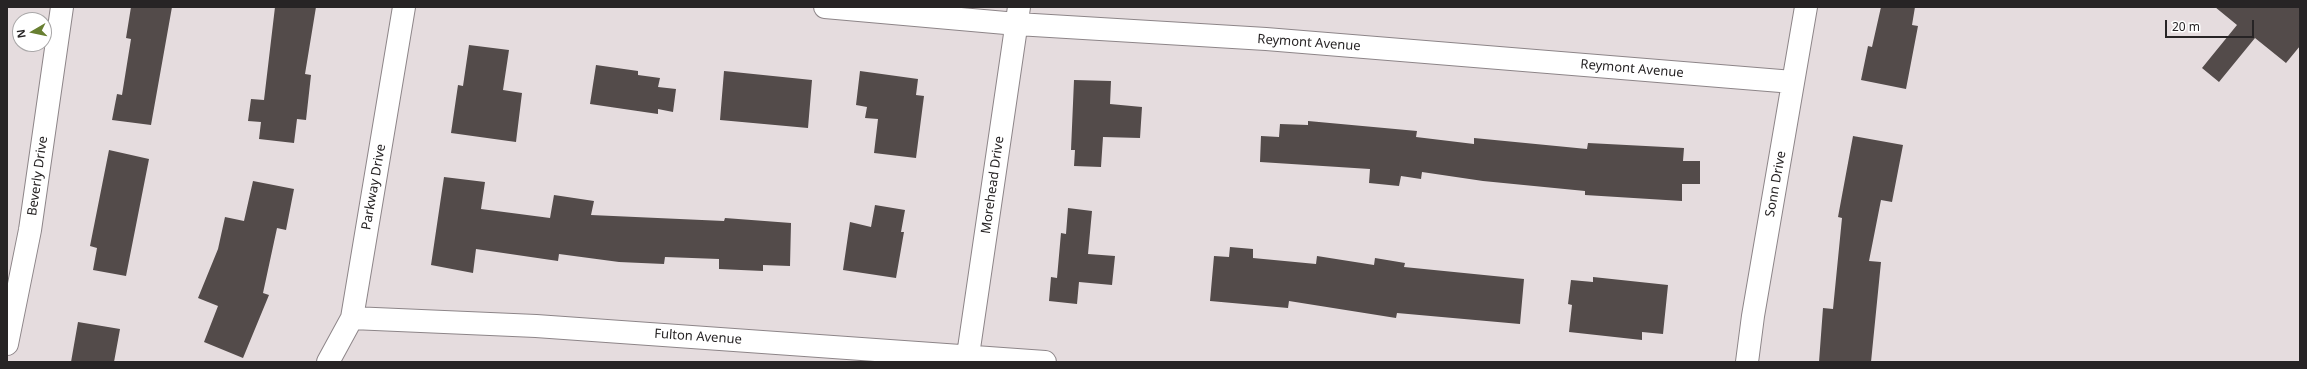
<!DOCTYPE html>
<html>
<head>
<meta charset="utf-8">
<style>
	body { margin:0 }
	#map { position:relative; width:2307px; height:369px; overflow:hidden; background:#e5dcde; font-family:"Noto Sans",sans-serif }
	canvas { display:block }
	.frame { position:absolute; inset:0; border:8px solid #272425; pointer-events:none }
	.north { position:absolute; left:12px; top:12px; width:40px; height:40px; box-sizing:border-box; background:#fff; border:1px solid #a9a7a8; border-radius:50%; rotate:261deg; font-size:11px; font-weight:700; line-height:16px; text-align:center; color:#272425 }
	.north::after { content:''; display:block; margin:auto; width:14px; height:18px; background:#687f31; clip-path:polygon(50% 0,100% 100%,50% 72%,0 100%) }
	.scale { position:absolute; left:2165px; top:20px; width:89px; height:18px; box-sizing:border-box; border:2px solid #272425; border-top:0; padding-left:5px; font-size:12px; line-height:14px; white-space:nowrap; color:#272425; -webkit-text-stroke:3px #fff; paint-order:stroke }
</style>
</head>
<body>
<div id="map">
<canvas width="2307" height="369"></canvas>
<div class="frame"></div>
<div class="north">N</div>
<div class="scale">20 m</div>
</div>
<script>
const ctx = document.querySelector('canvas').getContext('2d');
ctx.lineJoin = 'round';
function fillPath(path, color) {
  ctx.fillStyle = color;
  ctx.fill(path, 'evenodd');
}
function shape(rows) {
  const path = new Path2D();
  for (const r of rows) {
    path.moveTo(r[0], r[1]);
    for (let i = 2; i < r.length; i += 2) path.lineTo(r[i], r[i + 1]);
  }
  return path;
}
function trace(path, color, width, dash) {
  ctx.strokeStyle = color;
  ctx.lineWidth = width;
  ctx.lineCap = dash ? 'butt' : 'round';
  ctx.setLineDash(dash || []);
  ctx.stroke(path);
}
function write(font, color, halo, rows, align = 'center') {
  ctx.font = font + ' "Noto Sans",sans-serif';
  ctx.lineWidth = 4;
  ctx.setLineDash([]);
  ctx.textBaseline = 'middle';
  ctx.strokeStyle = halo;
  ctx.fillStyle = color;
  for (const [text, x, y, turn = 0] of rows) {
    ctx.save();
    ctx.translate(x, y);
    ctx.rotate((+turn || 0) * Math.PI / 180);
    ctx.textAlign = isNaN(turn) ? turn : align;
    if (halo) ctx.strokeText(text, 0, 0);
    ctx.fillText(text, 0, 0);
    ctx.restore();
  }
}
fillPath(shape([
	[131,7,172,7,151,125,112,120,117,94,122,95,131,39,126,38],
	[275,7,316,7,305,74,311,75,306,120,297,119,294,143,259,139,261,122,248,121,251,99,264,100],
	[1881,7,1915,7,1912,25,1918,26,1906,89,1861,80,1868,46,1872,47],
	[2215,7,2300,7,2300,46,2286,63,2255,38,2219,82,2202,68,2237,25],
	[469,45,509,50,503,90,522,93,516,142,451,133,458,85,463,86],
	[596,65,638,71,638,75,660,78,658,87,676,89,673,112,658,109,658,114,590,104],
	[724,71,812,80,808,128,720,120],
	[860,71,918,79,916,95,924,96,916,158,874,153,878,119,865,118,867,107,856,105],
	[1074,80,1111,81,1110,104,1142,107,1140,138,1103,137,1101,167,1074,166,1075,150,1071,150],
	[1308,121,1417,131,1416,137,1474,144,1474,138,1587,149,1588,143,1684,148,1683,161,1700,161,1700,184,1682,184,1682,201,1585,195,1585,191,1483,181,1422,172,1421,179,1401,176,1399,186,1369,183,1370,169,1260,162,1261,136,1279,137,1280,124,1308,125],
	[1853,136,1903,145,1892,202,1881,200,1869,261,1881,262,1871,362,1819,362,1823,308,1833,309,1842,218,1838,217],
	[109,150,149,159,126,276,93,270,97,248,90,246],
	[444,177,485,182,481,209,550,218,554,195,594,201,591,215,724,221,725,218,791,223,790,266,763,265,763,271,719,269,719,259,665,257,664,264,619,262,559,254,558,261,476,249,473,273,431,265],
	[253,181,294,189,286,230,277,228,263,293,269,295,243,358,204,342,218,306,198,298,218,249,225,217,244,221],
	[875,205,905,210,901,232,904,232,896,278,843,270,850,222,871,227],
	[1068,208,1092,211,1088,254,1115,256,1112,285,1079,282,1077,304,1049,301,1051,277,1057,278,1061,233,1066,234],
	[1230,247,1253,249,1253,258,1316,264,1317,256,1374,265,1375,258,1405,263,1404,267,1524,279,1520,324,1397,313,1396,318,1289,301,1288,308,1210,301,1214,256,1229,257],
	[1593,277,1668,285,1663,334,1642,332,1642,340,1569,332,1572,305,1568,304,1571,280,1593,282],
	[78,322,120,329,114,362,71,362]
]), '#534b4a');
const minor = shape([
	[825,7,1017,24,1266,39,1793,82],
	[352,318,536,326,1045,362],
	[7,344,30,230,62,7],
	[328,362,352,318,404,7],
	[967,362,1019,7],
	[1747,362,1753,316,1806,7]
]);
trace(minor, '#8d8588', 24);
trace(minor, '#fff', 22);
write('13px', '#272425', '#fff', [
	["Reymont Avenue",1309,43,4],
	["Reymont Avenue",1632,69,5],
	["Beverly Drive",38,176,-82],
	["Sonn Drive",1776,184,-80],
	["Morehead Drive",993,185,-82],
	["Parkway Drive",374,187,-80],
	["Fulton Avenue",698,337,4]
]);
</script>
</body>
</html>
